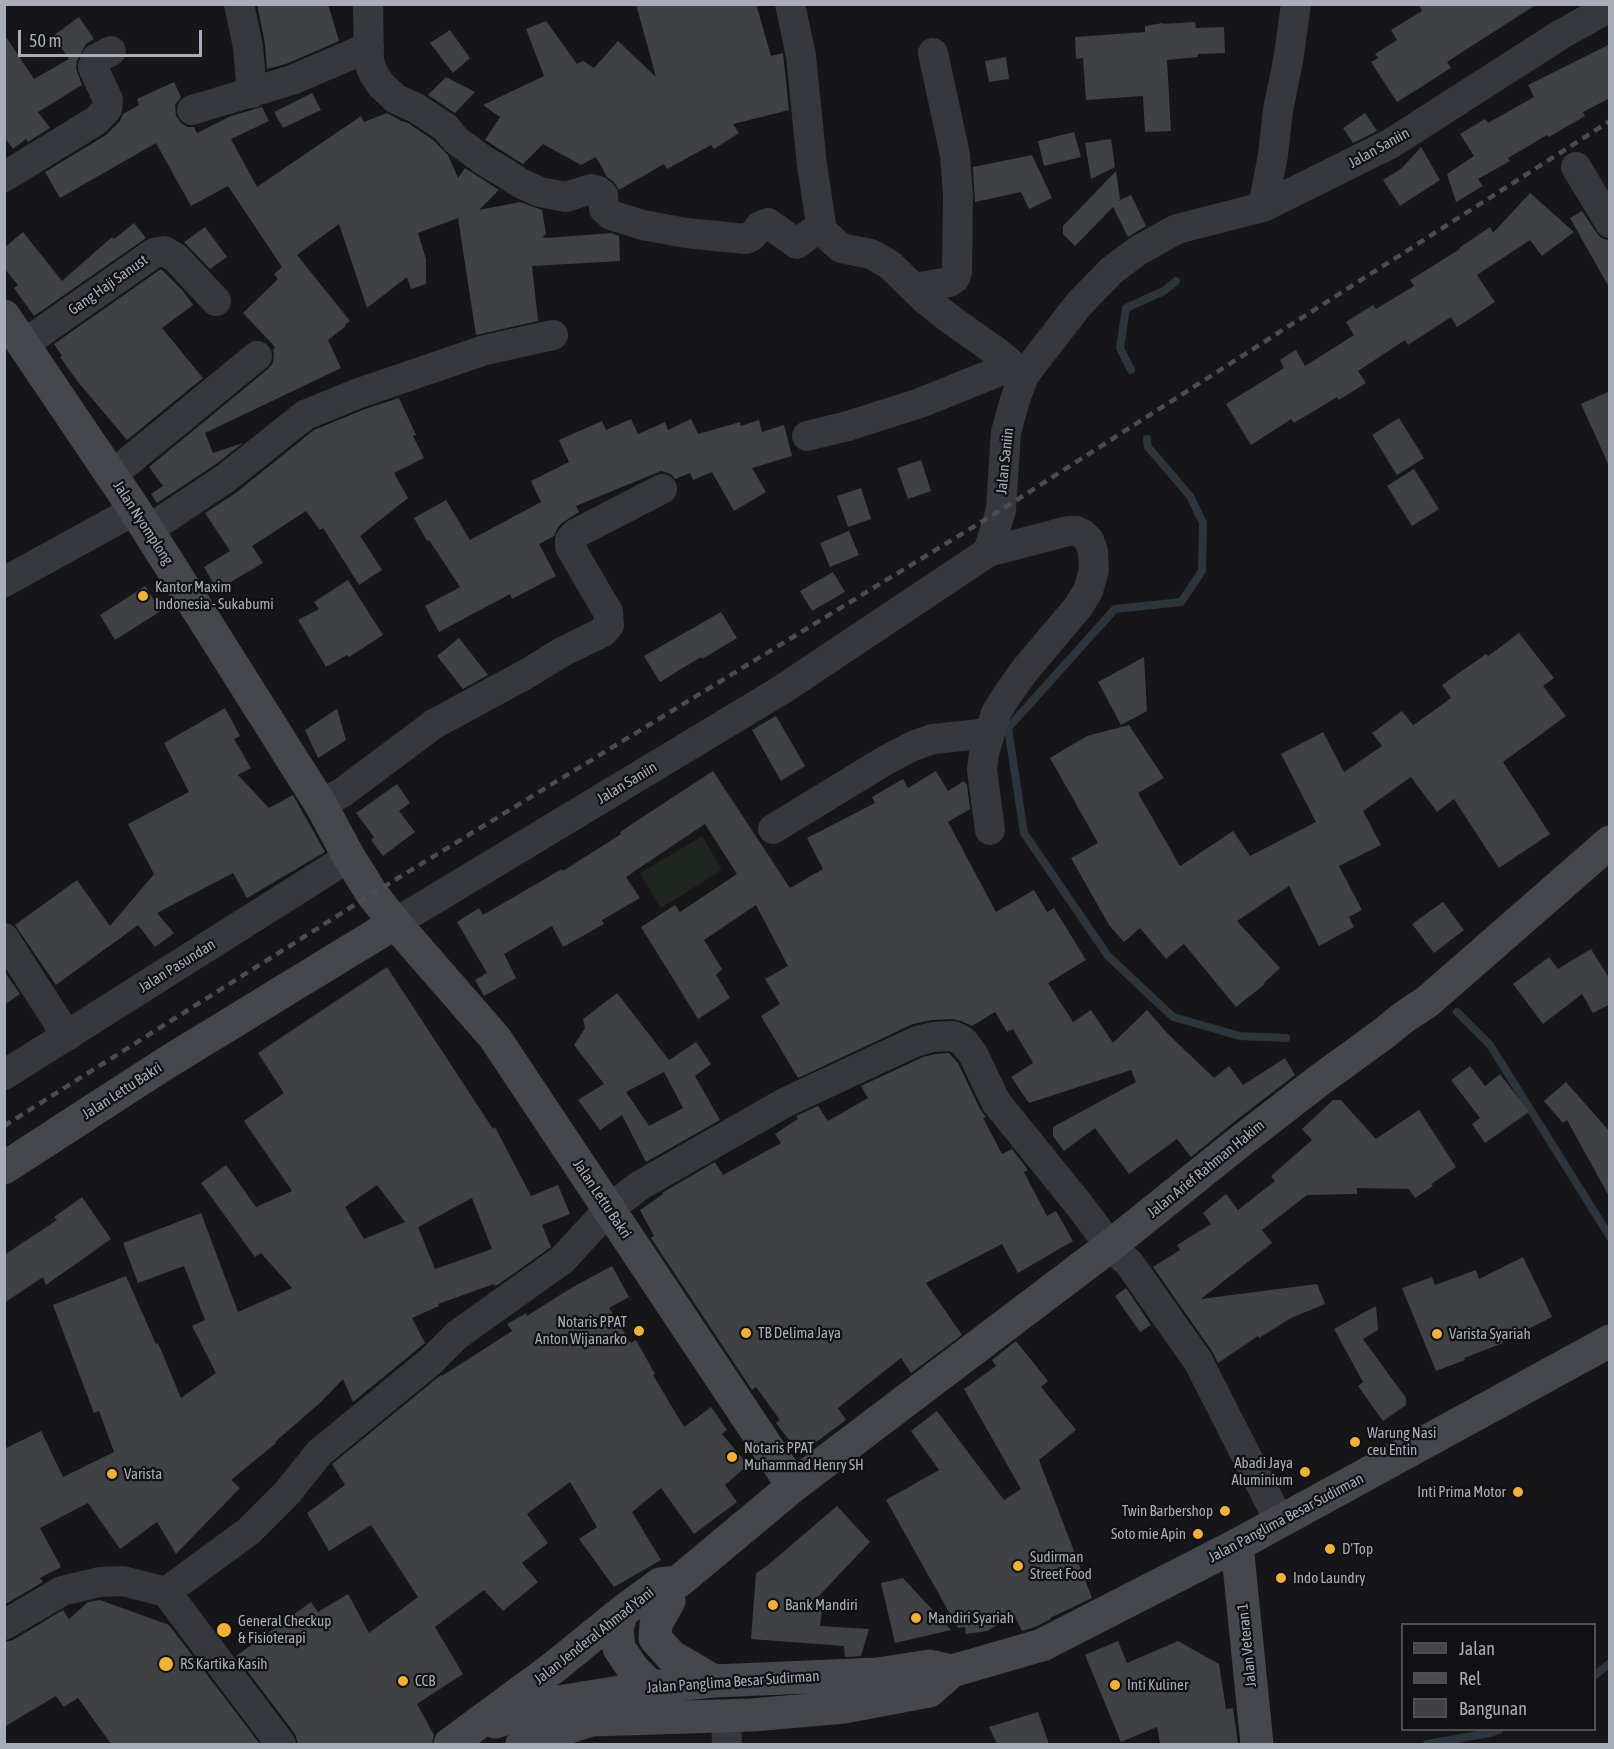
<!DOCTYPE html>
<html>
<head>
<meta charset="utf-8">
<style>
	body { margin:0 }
	#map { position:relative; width:1614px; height:1749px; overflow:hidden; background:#161618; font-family:"Asap Condensed",sans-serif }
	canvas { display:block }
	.frame { position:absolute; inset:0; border:6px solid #a8adb8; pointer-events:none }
	.legend { position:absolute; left:1401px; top:1623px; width:195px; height:108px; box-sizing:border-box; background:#111113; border:2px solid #4d4f55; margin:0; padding:8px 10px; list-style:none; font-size:18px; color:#a8adb8 }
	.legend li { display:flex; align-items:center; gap:12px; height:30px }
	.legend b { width:30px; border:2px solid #4d4f55 }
	.scale { position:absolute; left:18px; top:30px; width:184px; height:27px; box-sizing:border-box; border:3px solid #a8adb8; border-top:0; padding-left:8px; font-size:18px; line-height:21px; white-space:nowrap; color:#a8adb8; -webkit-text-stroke:4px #111113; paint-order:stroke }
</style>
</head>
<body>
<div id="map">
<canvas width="1614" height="1749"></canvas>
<div class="frame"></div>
<ul class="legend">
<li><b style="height:8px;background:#45474d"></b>Jalan</li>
<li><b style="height:8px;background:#4a4c52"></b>Rel</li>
<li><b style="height:16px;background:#404145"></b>Bangunan</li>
</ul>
<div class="scale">50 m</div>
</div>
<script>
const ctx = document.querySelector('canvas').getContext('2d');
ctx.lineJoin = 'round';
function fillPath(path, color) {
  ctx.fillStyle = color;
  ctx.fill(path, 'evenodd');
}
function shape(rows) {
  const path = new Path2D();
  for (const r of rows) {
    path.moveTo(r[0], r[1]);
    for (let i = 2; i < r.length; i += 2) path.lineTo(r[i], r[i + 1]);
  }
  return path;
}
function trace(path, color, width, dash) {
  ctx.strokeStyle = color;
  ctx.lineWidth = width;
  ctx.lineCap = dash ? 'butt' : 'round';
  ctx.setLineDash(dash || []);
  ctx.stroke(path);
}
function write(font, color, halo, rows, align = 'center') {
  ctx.font = font + ' "Asap Condensed",sans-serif';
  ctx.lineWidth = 4.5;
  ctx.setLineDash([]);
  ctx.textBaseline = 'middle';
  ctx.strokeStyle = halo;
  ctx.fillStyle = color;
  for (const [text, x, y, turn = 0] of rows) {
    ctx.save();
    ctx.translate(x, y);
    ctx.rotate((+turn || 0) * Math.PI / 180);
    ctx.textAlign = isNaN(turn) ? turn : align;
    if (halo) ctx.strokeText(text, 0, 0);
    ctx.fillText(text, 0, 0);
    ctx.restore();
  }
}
fillPath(shape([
	[702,836,722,870,661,908,640,873]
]), '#1e261f');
trace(shape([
	[1131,370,1120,348,1126,308,1164,291,1176,281],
	[1147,439,1148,447,1190,496,1203,523,1202,571,1181,602,1115,609,1008,728,1024,833,1108,956,1173,1017,1240,1036,1286,1038],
	[1457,1012,1490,1045,1610,1237],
	[1594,1676,1610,1663],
	[1427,1744,1490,1733,1499,1730]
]), '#2c353c', 8);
fillPath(shape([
	[257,4,328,4,339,41,286,64,267,69,265,44],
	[636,4,756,4,771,56,783,53,789,110,733,124,739,133,714,149,711,145,667,169,664,164,619,190,614,182,607,177,596,157,581,165,543,144,523,164,485,140,500,117,483,105,544,76,526,29,546,21,577,64,583,61,594,68,618,41,656,77],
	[1419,4,1537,4,1447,62,1451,68,1397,102,1371,62,1378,58,1375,54,1397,40,1391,30,1422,11],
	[79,17,94,39,86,44,77,61,76,68,82,85,38,112,50,128,28,142,26,139,13,149,4,137,4,34,34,79,69,59,53,36],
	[1195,22,1196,28,1224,27,1225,53,1198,54,1198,57,1167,60,1171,131,1145,132,1143,96,1086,100,1083,58,1076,59,1075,37,1145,32,1145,26,1163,23,1163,24],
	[450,30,470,58,453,73,430,43],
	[1610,44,1610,98,1583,112,1585,116,1549,137,1547,135,1508,158,1510,161,1478,179,1483,186,1456,202,1447,174,1474,156,1460,134,1485,119,1488,123,1534,97,1528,85],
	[1006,57,1009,79,989,82,985,61],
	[446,77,475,92,455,113,428,95],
	[174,82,181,97,175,105,176,116,181,123,187,127,194,127,197,133,231,116,262,107,269,121,231,139,257,187,361,116,364,122,387,113,400,120,401,122,402,121,408,123,433,140,448,155,458,178,465,168,499,190,479,210,520,202,542,210,546,234,542,237,547,238,612,233,619,236,620,261,532,266,538,321,476,335,458,218,418,233,426,259,426,284,411,289,407,277,367,308,339,224,297,255,350,321,345,325,346,326,328,340,341,368,205,433,213,453,243,443,216,464,157,503,151,494,163,486,149,467,268,369,273,363,274,354,273,350,275,347,243,313,278,279,274,274,282,267,228,186,191,206,156,143,60,198,45,172,106,135,120,121,123,114,139,105,137,99],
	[312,93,321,110,283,128,274,112],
	[1365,113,1377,131,1353,143,1343,128],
	[1074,132,1081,157,1044,166,1038,141],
	[1111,139,1115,167,1091,179,1085,143],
	[1421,147,1440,180,1400,206,1383,180,1402,168],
	[1032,155,1052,198,1029,209,1021,192,975,202,973,167],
	[1116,171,1120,199,1118,201,1131,195,1146,226,1128,237,1113,207,1075,246,1063,234,1063,226],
	[1530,193,1574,232,1542,256,1530,240,1477,275,1495,302,1457,327,1451,317,1408,345,1405,340,1358,371,1366,383,1339,400,1337,397,1294,423,1291,419,1251,445,1226,404,1284,368,1280,360,1296,350,1305,366,1354,335,1346,322,1373,305,1376,309,1414,286,1410,280,1460,249,1459,248,1490,227,1493,233],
	[1582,211,1596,232,1601,238,1608,240,1610,242,1610,289,1570,218],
	[134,223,146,238,34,316,14,288,18,285,4,268,4,248,23,232,62,281,112,237,114,239],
	[205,227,227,257,210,269,184,242],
	[161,269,182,290,193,305,162,328,203,378,127,440,78,382,60,357,62,356,54,344],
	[1610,391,1610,468,1581,404],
	[399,398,416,435,413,436,424,458,394,473,408,498,360,536,382,570,359,585,323,528,320,530,306,511,252,546,263,563,217,590,204,567,230,551,205,513,237,492,314,430,365,409],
	[1399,418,1424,458,1397,475,1372,435],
	[631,419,638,434,665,422,668,430,691,419,698,434,740,422,741,426,759,420,762,432,784,425,792,456,752,468,766,492,734,511,712,472,693,480,690,473,675,479,671,474,661,471,576,506,579,512,562,523,557,529,554,536,539,544,556,576,512,599,510,594,439,632,425,606,460,587,429,540,427,541,414,518,446,500,470,540,541,502,531,481,569,462,559,440,602,421,606,430],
	[921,460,931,491,908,499,897,468],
	[1414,469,1439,509,1412,526,1387,486],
	[861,488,871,519,848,527,837,496],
	[849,531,859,555,830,567,820,543],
	[833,572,845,592,812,611,800,591],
	[348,580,383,635,349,657,347,655,326,667,298,620,319,609,314,602],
	[145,586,161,611,115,640,100,615],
	[721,612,737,638,702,659,701,657,660,682,644,656],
	[1519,633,1554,678,1543,686,1566,716,1503,762,1550,834,1499,868,1454,799,1437,812,1411,777,1363,811,1381,845,1339,866,1362,910,1349,917,1354,927,1319,946,1289,886,1237,921,1280,968,1264,983,1265,984,1236,1007,1184,944,1166,959,1140,928,1124,942,1109,925,1071,858,1098,843,1050,758,1087,736,1129,725,1164,778,1138,793,1180,866,1233,831,1250,856,1316,822,1281,754,1323,732,1344,772,1382,746,1372,733,1402,711,1413,725,1418,722,1451,698,1442,685,1486,654,1488,656],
	[459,638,488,675,463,689,437,656],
	[1144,657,1147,711,1121,725,1098,682],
	[225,708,240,736,234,739,251,768,238,775,269,808,293,795,325,852,247,898,233,873,157,913,174,933,155,947,138,925,56,985,15,925,77,880,110,926,154,874,128,824,189,792,164,743],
	[337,709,346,740,318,758,305,730],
	[776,716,805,766,781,781,752,730],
	[713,771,790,888,823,869,807,838,875,803,872,797,903,779,908,788,936,771,948,791,964,781,967,785,970,809,948,822,996,912,1034,890,1047,912,1054,908,1086,960,1048,983,1073,1022,1091,1010,1113,1043,1147,1010,1167,1033,1214,1078,1229,1066,1243,1085,1285,1058,1295,1075,1239,1118,1191,1157,1177,1139,1129,1174,1095,1128,1064,1151,1053,1136,1053,1127,1136,1082,1131,1070,1029,1103,1011,1077,1033,1063,1013,1029,1007,1032,995,1012,972,1026,961,1021,952,1019,932,1020,913,1024,798,1078,761,1016,780,1004,765,979,788,966,756,905,704,940,722,969,716,975,730,998,698,1019,641,927,675,905,680,912,737,874,705,824,626,877,640,898,602,920,604,924,563,947,552,926,504,954,516,978,484,996,475,980,487,973,457,922,479,908,483,915,562,869,563,871,621,834,620,832],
	[397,784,410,803,399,811,415,832,383,856,371,840,374,837,356,813],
	[1443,902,1464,930,1434,953,1412,924],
	[1591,949,1610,979,1610,1004,1593,1013,1582,994,1543,1024,1513,984,1549,957,1558,969],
	[387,967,493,1129,495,1127,531,1196,558,1185,570,1214,542,1225,551,1247,499,1284,494,1286,494,1284,438,1304,439,1306,412,1318,425,1343,353,1402,343,1379,321,1402,275,1442,276,1443,231,1480,240,1488,176,1554,157,1522,120,1549,88,1503,40,1528,61,1567,40,1578,43,1582,4,1605,4,1449,41,1431,63,1477,114,1452,99,1411,94,1413,53,1305,126,1276,156,1344,158,1343,181,1398,216,1373,192,1326,205,1320,184,1266,138,1283,123,1243,201,1213,238,1312,292,1288,261,1253,255,1257,201,1183,226,1165,256,1207,292,1191,244,1121,284,1093,258,1053],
	[377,1185,405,1222,364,1239,345,1207],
	[472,1198,492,1249,435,1269,418,1227],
	[4,971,20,994,4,1005],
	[617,993,669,1060,696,1042,711,1064,695,1076,720,1120,646,1162,622,1115,600,1130,578,1100,604,1084,574,1045,585,1028,583,1019],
	[664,1072,683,1108,649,1126,626,1092],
	[949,1053,958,1063,980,1109,986,1117,983,1118,1002,1154,1012,1149,1028,1170,1024,1172,1047,1216,1056,1211,1073,1241,1018,1273,1002,1244,926,1283,962,1335,911,1373,901,1358,838,1408,846,1420,800,1454,776,1423,780,1420,756,1387,752,1390,651,1238,654,1236,640,1210,663,1194,662,1193,715,1162,723,1175,781,1143,775,1134,798,1119,796,1116,818,1106,828,1121,868,1098,861,1086,923,1057,936,1054],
	[1470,1066,1485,1086,1500,1074,1529,1112,1485,1143,1472,1124,1480,1118,1451,1080],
	[1566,1082,1610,1132,1610,1198,1567,1120,1563,1123,1544,1101],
	[1333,1100,1341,1100,1376,1139,1419,1110,1456,1167,1431,1184,1433,1186,1415,1198,1409,1189,1357,1188,1357,1194,1307,1195,1262,1230,1272,1243,1201,1299,1317,1284,1325,1304,1291,1318,1259,1338,1258,1336,1218,1363,1212,1351,1153,1267,1180,1250,1177,1245,1211,1224,1203,1213,1226,1194,1238,1210,1275,1181,1271,1176,1312,1140,1302,1129],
	[82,1197,111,1239,46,1285,43,1277,4,1303,4,1255,57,1220,54,1217],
	[1523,1257,1552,1317,1502,1342,1503,1343,1464,1358,1465,1360,1436,1371,1402,1288,1432,1277,1435,1285,1476,1270,1479,1279],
	[612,1266,629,1297,609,1308,631,1343,636,1340,655,1374,653,1375,684,1427,711,1407,727,1430,722,1434,748,1465,725,1485,737,1502,694,1534,661,1488,632,1512,661,1560,614,1587,579,1539,597,1527,570,1482,527,1514,548,1543,522,1563,538,1582,503,1611,484,1590,435,1627,463,1674,417,1704,434,1735,432,1744,298,1744,295,1734,236,1656,311,1602,318,1612,348,1594,369,1633,418,1597,371,1525,329,1551,307,1513,345,1485,332,1464,441,1375,442,1376,512,1331,507,1324,526,1313,527,1316,571,1288],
	[1126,1288,1151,1325,1140,1332,1115,1296],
	[1376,1306,1378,1330,1363,1339,1406,1398,1406,1405,1383,1421,1358,1386,1363,1382,1334,1329],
	[1016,1341,1048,1381,1041,1387,1076,1430,1039,1460,1092,1598,1050,1618,1051,1619,1035,1627,1022,1631,1014,1615,987,1631,966,1634,965,1627,958,1628,886,1500,939,1470,911,1431,937,1411,1004,1500,1021,1489,964,1389,996,1366,992,1360],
	[837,1506,870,1542,816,1599,824,1596,820,1626,869,1629,861,1656,845,1657,844,1646,751,1639,756,1573,768,1565],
	[903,1578,951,1630,895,1643,881,1583],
	[100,1600,169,1625,260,1744,111,1744,78,1698,64,1707,56,1696,4,1727,4,1642,13,1640,63,1610,69,1619,88,1602],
	[1118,1641,1127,1663,1178,1641,1219,1664,1226,1709,1233,1708,1238,1744,1160,1744,1157,1727,1121,1742,1085,1655],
	[1038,1712,1049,1744,997,1744,989,1727]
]), '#404145');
trace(shape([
	[239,4,248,47,252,93],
	[368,4,369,61,373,73,381,85,396,99,416,108,445,127,456,140,483,160,505,173,520,183,540,192,566,197,591,189,598,191,603,195,604,209,611,215,643,225,686,233,746,239,752,236,760,226,768,223,797,244,812,232,822,231,841,248,871,254,890,265,926,300,950,319,998,353,1024,375],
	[790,4,801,56,812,165,822,231],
	[192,110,292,80,369,47],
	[1576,167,1610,223],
	[4,177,97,120,107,109,108,100,93,67,96,59,111,51],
	[1263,207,1273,155,1278,110,1288,61,1296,4],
	[914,288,949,282,955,278,957,272,958,195,955,155,933,53],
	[24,344,154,253,164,251,176,258,216,301],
	[807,436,848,426,920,403,1012,366],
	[111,473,124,465,257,356],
	[148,530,226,478,305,415,359,393,485,350,553,335],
	[988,552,1068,531,1076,531,1083,534,1089,540,1093,551,1094,570,1088,591,1078,607,1025,670,1007,695,996,713,984,753,982,770,990,830],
	[4,582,135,510],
	[321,805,343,792,434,724,528,673,562,652,603,632,609,625,608,612,570,547,570,540,575,534,662,489],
	[773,829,886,760,913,746,933,739,989,733],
	[395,923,783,689,988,552,1001,510,1006,432,1015,400,1024,375,1079,304,1112,270,1139,250,1177,229,1263,207,1390,144,1560,35,1610,7],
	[4,938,67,1036],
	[4,1075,349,857],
	[166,1592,249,1531,287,1493,319,1453,431,1361,457,1335,562,1260,609,1209,639,1186,786,1102,917,1041,933,1037,953,1036,963,1041,973,1054,996,1102,1080,1206,1110,1246,1129,1263,1198,1361,1280,1522],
	[4,1625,62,1591,99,1582,123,1581,166,1592,281,1744],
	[726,1716,727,1744]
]), '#37383d', 30);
trace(shape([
	[4,316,135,510,321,805,349,857,372,894,395,923,495,1038,793,1486],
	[4,1168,166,1063,395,923],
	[1237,1545,1257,1744],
	[669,1601,656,1624,655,1638,671,1656,714,1681],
	[622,1612,617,1628,619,1648,633,1669,651,1687,665,1698],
	[495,1722,552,1703,651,1687,714,1681,877,1674,930,1666,952,1671],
	[450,1744,553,1668,622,1612,660,1584,678,1582,793,1486,1110,1246,1237,1144,1317,1082,1383,1034,1404,1017,1428,1001,1610,842],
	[522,1744,533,1738,592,1720,752,1715,844,1707,929,1691,952,1671,1042,1645,1237,1545,1610,1341]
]), '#45474d', 33);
trace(shape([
	[4,1126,372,894,1001,510,1610,121]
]), '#4a4c52', 4.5, [8, 6]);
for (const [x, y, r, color] of [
	[143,596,6,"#f2b134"],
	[639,1331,6,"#f2b134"],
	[746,1333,6,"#f2b134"],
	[1437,1334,6,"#f2b134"],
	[1355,1442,6,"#f2b134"],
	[732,1457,6,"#f2b134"],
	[1305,1472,6,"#f2b134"],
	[112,1474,6,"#f2b134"],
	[1518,1492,6,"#f2b134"],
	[1225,1511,6,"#f2b134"],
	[1198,1534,6,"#f2b134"],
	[1330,1549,6,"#f2b134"],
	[1018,1566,6,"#f2b134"],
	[1281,1578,6,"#f2b134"],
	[773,1605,6,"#f2b134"],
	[916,1618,6,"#f2b134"],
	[224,1630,8,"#f2b134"],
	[166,1664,8,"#f2b134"],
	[403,1681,6,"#f2b134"],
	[1115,1685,6,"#f2b134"]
]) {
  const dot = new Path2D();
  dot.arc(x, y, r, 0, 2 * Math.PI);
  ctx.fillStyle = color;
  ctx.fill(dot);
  trace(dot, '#111113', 2);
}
write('15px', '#a8adb8', '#111113', [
	["Jalan Saniin",1379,148,-29],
	["Gang Haji Sanust",108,285,-35],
	["Jalan Saniin",1005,461,-84],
	["Jalan Nyomplong",143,523,57],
	["Jalan Saniin",627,783,-31],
	["Jalan Pasundan",177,966,-32],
	["Jalan Lettu Bakri",122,1091,-33],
	["Jalan Arief Rahman Hakim",1206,1169,-39],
	["Jalan Lettu Bakri",602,1199,56],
	["Jalan Panglima Besar Sudirman",1286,1518,-28],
	["Jalan Jenderal Ahmad Yani",594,1636,-38],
	["Jalan Veteran 1",1247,1645,-96],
	["Jalan Panglima Besar Sudirman",733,1682,-4]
]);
write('15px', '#a8adb8', '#111113', [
	["Kantor Maxim",155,587],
	["Indonesia - Sukabumi",155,604],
	["Notaris PPAT",627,1322,"right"],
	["Anton Wijanarko",627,1339,"right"],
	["TB Delima Jaya",758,1333],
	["Varista Syariah",1449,1334],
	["Warung Nasi",1367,1433],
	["ceu Entin",1367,1450],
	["Notaris PPAT",744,1448],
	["Muhammad Henry SH",744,1465],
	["Abadi Jaya",1293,1463,"right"],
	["Aluminium",1293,1480,"right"],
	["Varista",124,1474],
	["Inti Prima Motor",1506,1492,"right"],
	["Twin Barbershop",1213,1511,"right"],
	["Soto mie Apin",1186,1534,"right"],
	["D’Top",1342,1549],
	["Sudirman",1030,1557],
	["Street Food",1030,1574],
	["Indo Laundry",1293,1578],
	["Bank Mandiri",785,1605],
	["Mandiri Syariah",928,1618],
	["General Checkup",238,1621],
	["& Fisioterapi",238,1638],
	["RS Kartika Kasih",180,1664],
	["CCB",415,1681],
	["Inti Kuliner",1127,1685]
], 'left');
</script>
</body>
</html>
